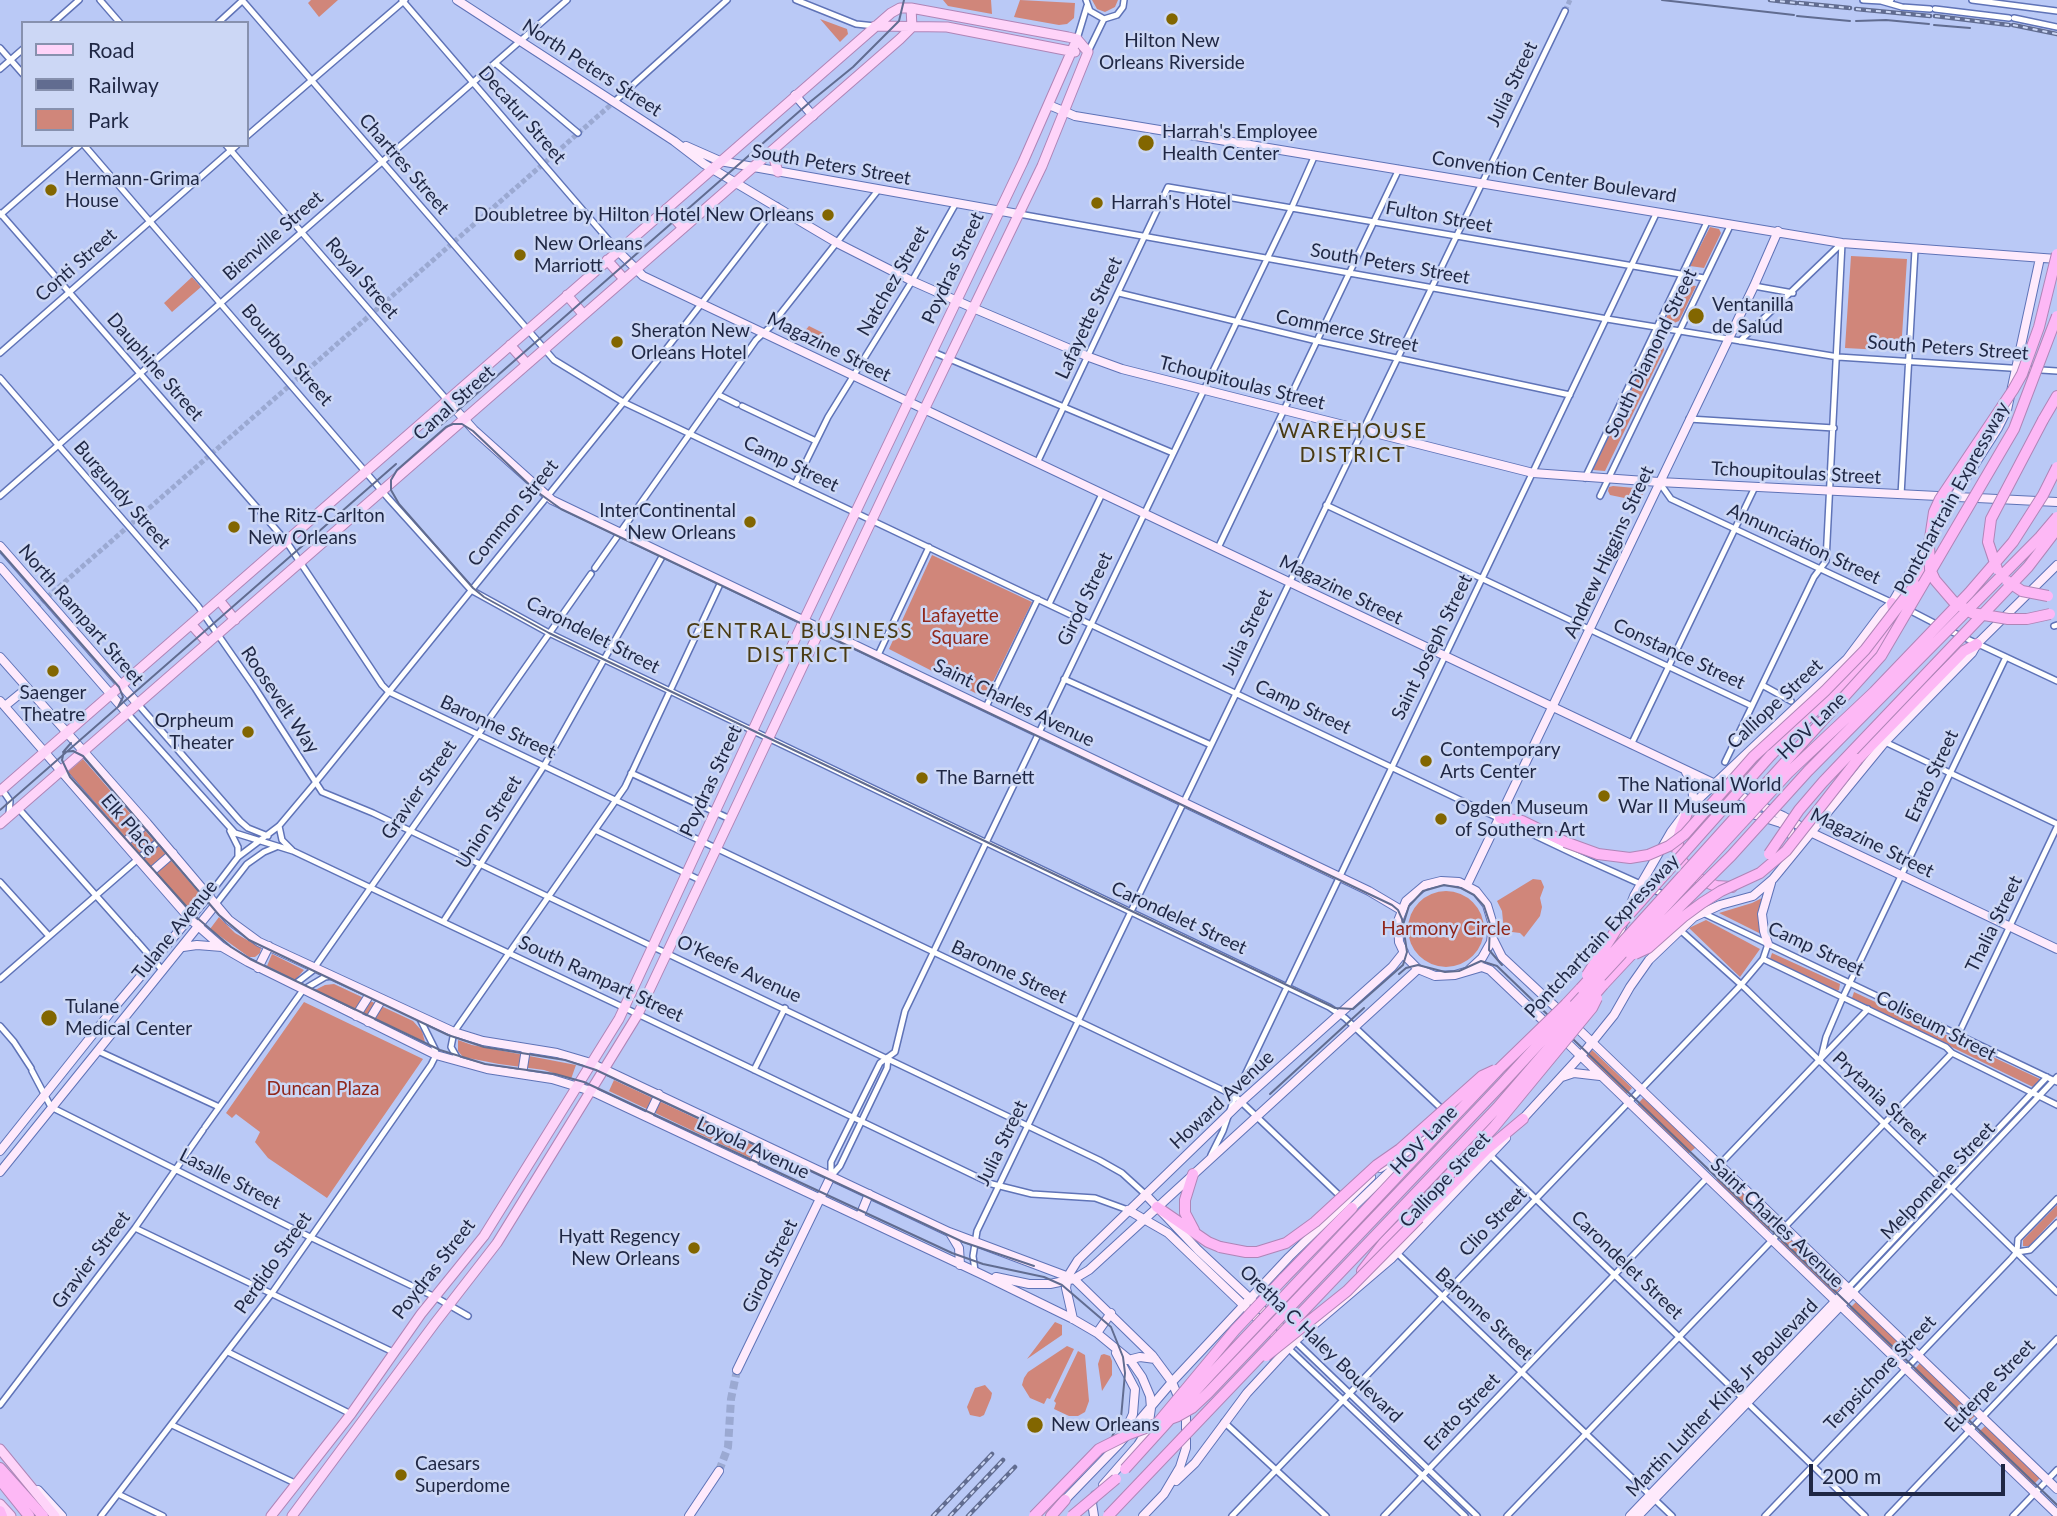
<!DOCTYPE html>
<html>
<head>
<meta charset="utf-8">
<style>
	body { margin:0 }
	#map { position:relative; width:2057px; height:1516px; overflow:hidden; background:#bac9f6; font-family:Lato,sans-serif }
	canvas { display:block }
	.legend { position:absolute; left:21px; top:21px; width:228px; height:126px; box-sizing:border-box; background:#ccd7f5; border:2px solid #8791ae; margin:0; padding:9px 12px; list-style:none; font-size:21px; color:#1f2744 }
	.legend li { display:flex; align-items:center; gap:14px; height:35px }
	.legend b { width:35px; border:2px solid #8791ae }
	.scale { position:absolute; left:1809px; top:1464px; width:196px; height:32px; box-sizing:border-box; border:4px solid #1f2744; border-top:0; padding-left:9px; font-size:21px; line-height:24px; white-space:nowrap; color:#1f2744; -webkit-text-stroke:5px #ccd7f5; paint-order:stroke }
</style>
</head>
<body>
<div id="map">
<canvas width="2057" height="1516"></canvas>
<ul class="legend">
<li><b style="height:9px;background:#fed4f9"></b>Road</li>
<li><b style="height:9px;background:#616c90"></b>Railway</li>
<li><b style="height:19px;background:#d0867a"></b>Park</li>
</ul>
<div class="scale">200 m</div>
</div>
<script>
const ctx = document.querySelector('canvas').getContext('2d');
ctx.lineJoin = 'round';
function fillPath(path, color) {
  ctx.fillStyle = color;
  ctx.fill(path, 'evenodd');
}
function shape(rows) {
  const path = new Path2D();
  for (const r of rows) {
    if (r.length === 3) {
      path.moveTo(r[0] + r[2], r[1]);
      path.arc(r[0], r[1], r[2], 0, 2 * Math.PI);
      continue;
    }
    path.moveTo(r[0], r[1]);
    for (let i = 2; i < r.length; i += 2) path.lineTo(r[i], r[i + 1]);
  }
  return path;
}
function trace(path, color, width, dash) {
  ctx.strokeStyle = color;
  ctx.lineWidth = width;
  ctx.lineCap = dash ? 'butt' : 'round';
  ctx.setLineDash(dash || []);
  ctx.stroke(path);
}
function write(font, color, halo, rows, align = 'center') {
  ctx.font = font + ' Lato,sans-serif';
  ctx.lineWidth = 5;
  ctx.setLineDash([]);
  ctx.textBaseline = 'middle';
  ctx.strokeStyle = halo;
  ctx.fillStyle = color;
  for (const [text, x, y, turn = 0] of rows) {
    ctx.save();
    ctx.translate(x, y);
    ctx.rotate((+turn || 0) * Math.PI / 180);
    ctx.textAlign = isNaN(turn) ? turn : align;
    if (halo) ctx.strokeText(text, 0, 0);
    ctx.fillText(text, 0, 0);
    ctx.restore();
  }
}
fillPath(shape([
	[311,0,338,0,319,17,308,3],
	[943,0,991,0,992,14,948,6],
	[1020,0,1075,3,1074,18,1067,24,1059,25,1014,17],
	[1092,0,1118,0,1115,7,1105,12,1097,9],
	[820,19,847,29,848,34,840,42],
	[1710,227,1719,229,1721,233,1704,268,1690,266],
	[1851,256,1907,259,1901,351,1845,348],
	[192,277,201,287,172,312,164,303],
	[1682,284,1696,286,1679,321,1674,323,1667,322,1666,318],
	[809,326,825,334,816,349,797,340],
	[1661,334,1664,350,1605,471,1593,470,1657,335],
	[1613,486,1646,489,1639,501,1610,495,1608,491,1609,487],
	[932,555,1032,602,985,698,889,649],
	[83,759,200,894,188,908,68,772],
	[1533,879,1541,880,1544,887,1540,898,1542,907,1540,916,1524,937,1520,933,1504,931,1502,911,1497,901],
	[1446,929,38],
	[1762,898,1758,918,1761,934,1719,913,1752,903],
	[219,917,235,933,261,948,260,953,255,957,249,957,210,929],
	[1706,920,1760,949,1740,977,1689,928],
	[1772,953,1840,984,1839,990,1837,991,1770,959],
	[272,954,304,970,295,980,267,966],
	[334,984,413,1021,422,1031,425,1042,315,990,325,985],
	[1854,992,2040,1079,2040,1082,2035,1088,1852,998],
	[304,1002,423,1059,327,1198,268,1158,255,1142,260,1132,236,1114,232,1118,226,1113],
	[458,1040,472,1045,576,1065,571,1079,544,1070,499,1064,463,1057,458,1051],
	[1592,1050,1632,1088,1626,1095,1586,1057],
	[614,1080,755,1146,750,1158,609,1091],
	[1643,1098,1694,1145,1695,1148,1688,1154,1636,1106],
	[1722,1173,1776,1224,1768,1232,1715,1181],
	[2057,1205,2057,1216,2029,1246,2023,1246,2023,1240],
	[1786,1234,1841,1287,1834,1295,1779,1243],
	[1857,1301,1911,1353,1903,1362,1848,1310],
	[1055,1322,1062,1325,1062,1335,1027,1359],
	[1067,1346,1074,1349,1050,1399,1047,1398,1044,1404,1030,1398,1022,1385,1024,1378,1028,1372],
	[1078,1351,1085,1355,1089,1401,1085,1412,1078,1416,1069,1416,1054,1409,1056,1403,1054,1401],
	[1104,1354,1110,1356,1112,1361,1112,1375,1102,1391,1098,1364,1101,1355],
	[1920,1363,1975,1416,1967,1423,1913,1371],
	[985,1385,992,1393,991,1398,984,1415,980,1417,970,1415,967,1407,975,1388],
	[1985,1426,2040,1478,2032,1486,1977,1434]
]), '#d0867a');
trace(shape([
	[1565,11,1570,0],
	[36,607,614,102]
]), '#9ba9d2', 5, [5, 2.5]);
trace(shape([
	[719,1471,728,1447,731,1399,737,1370]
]), '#9ba9d2', 8, [8, 4]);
const street = shape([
	[100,0,120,23],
	[242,0,554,360,623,402,795,484,1576,855,1685,904],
	[402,0,618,251],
	[796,0,856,24,875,26],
	[1086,0,1090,11,1104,19,1117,15,1123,7,1124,0],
	[1863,0,1881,1],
	[1891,0,1881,1,1902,7,1930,9],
	[1972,0,2057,11],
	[1935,9,2009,18],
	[2014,18,2057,27],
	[53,23,79,0],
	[218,23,243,0],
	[1077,39,1087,6],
	[0,48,23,74],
	[1088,52,1104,19],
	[495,63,578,133],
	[0,69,23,49],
	[614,102,727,0],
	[247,136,405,0],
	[84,145,388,498,471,590,549,633,1329,1007,1345,1018,1444,1111],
	[226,145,447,400],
	[0,213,286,541,382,685,389,692,1235,1096,1342,1198],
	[1019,214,1607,319,1838,357,2057,371],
	[0,215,80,145],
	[1754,286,1793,293],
	[1119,293,1317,341,1570,395],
	[1740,341,1842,243],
	[933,352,1173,453],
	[0,353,237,145],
	[0,378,198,606,255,688,322,792,373,813,1099,1160,1122,1173,1145,1194],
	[719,395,737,404],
	[742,406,816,441],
	[1689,419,1834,428],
	[1037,463,1168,187,1704,278],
	[1585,478,1708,220],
	[1659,482,1671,499,1893,603],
	[795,484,828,417,912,281,956,203],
	[1901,495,1915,250],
	[0,496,567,0],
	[1600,496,1731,224],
	[1326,505,1752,706],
	[1218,548,1399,169],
	[595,568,756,340,770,327,879,189],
	[1049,604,1102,494],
	[1909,610,1938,625],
	[2054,626,2057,625],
	[1946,629,2057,681],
	[878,655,929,547],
	[1064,679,1211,745],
	[1762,685,1791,701],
	[137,703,240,821,248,828,268,836],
	[986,707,1038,599],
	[127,713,235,833,293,851,648,1019,992,1184,1032,1194,1095,1198,1128,1210],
	[1885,742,2057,824],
	[1631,745,1755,487],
	[1725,762,1814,577,1826,561,1842,243],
	[631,773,730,819],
	[1,788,10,801,9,814],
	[18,808,133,937],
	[279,826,282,840,292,850],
	[595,830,702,881],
	[230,831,238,847,238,857],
	[0,882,49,936],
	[209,895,238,857,279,826,316,782,657,361,777,206],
	[216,904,247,864,264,852,276,847],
	[1703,913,2057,1082],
	[443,922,544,766,663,555],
	[1679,929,1746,989,2057,1292],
	[135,939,163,971],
	[1763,959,1946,1047,1952,1053,2057,1105],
	[0,979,161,839],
	[295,984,312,971,591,574],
	[0,1026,14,1042,31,1068],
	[1959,1033,2057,827],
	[98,1051,219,1107],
	[459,1061,451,1047,454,1032,625,787,721,582],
	[1820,1062,1826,1037,1843,997,2006,657],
	[754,1070,785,1008],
	[32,1071,51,1107,310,1237,435,1297,468,1316],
	[205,1127,303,990,325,977,332,976],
	[1489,1154,1865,1516],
	[1211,1155,1223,1131,1235,1096,1657,212],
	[1720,1164,1868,1009],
	[831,1176,831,1162,880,1063,895,1052,905,1011,1292,207,1315,155],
	[831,1176,840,1166,887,1068,888,1057],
	[135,1228,393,1352],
	[1396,1252,1672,1516],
	[2017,1252,2018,1239,2057,1199],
	[975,1271,973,1256,977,1231,1565,11],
	[1848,1288,2047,1077],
	[1853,1293,2057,1077],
	[1295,1341,1477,1516],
	[1288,1348,1465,1516],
	[228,1352,351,1414],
	[0,1405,135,1228,203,1130],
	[1224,1422,1326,1516],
	[172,1425,297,1484],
	[118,1494,163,1516],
	[101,1516,272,1293,431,1065,436,1055,435,1049,419,1017],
	[1232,1516,1741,985,1763,959,1768,944],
	[1384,1516,1707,1178],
	[1507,1516,1952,1053],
	[1765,1516,2011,1259,2017,1252,2030,1250,2057,1223],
	[1888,1516,2057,1339],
	[2013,1516,2057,1470]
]);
const secondary = shape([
	[457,0,674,141,704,164,837,243,912,281,973,308,1089,357,1122,369,1533,473,1659,482,2057,502],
	[795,95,813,116],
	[1049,105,1075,116,1842,243,2057,259],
	[686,146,720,161,1018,214],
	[618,251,643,276,1783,816,1810,832,2057,949],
	[447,400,474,430,552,500,1369,891,1401,910],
	[0,546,137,703],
	[0,567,127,713],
	[0,657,147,823,229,920,259,942,454,1032,483,1041,557,1053,591,1063,949,1232,1074,1279,1152,1355,1172,1382,1186,1416,1186,1448,1180,1467,1164,1494,1143,1516],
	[0,701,190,919,222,947,248,962,436,1055,487,1069,552,1079,591,1091,983,1275,1073,1319,1097,1333,1131,1361,1142,1377,1150,1396,1151,1408,1148,1429,1138,1445,1103,1485],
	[5,706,27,688],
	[1686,772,1692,783,1693,797,1690,806],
	[1689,808,1733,808,1781,823,1790,830,1795,845],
	[124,843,147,823],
	[150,873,173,853],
	[1467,885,1754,286,1778,231],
	[1492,937,1502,957,1563,1014],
	[1768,944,1764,931,1762,914,1771,883],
	[183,947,197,945,222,947],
	[1613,949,1634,896,1671,832,1689,808,1847,659,1883,611,1892,603,1954,497,1998,428,2007,410,2040,258],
	[258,968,269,946],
	[1469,970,1482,958,1491,942,1493,925,1487,905,1476,891,1459,882,1441,881,1425,885,1406,901,1398,921,1399,942,1406,957,1418,969,1435,976,1455,975,1482,967,1490,970,1549,1026],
	[356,1016,370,994],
	[368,1022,382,999],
	[1572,1023,2057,1489],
	[1561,1037,2057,1514],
	[522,1074,526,1049],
	[1562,1077,1574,1073,1600,1076],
	[648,1117,659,1094],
	[1519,1123,1585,1051,1614,1015,1630,987,1649,960,1694,917,1720,905,1753,896,1773,879,1885,742,1972,653,1977,644,2057,565],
	[0,1151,113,1009,209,895],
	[753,1165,762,1144],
	[1380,1168,1429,1138],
	[0,1172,216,904],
	[1145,1194,1198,1250,1288,1334],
	[1352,1208,1402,1160],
	[1128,1210,1168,1233,1281,1341],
	[860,1216,869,1194],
	[950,1233,959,1248,960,1265],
	[996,1277,1029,1284,1050,1284,1074,1279,1089,1270,1418,969],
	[1073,1319,1066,1288,1068,1276,1078,1260,1241,1102,1392,967,1404,952],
	[1097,1333,1111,1313],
	[1116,1353,1135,1389,1133,1414,1124,1434],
	[1128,1360,1140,1357,1155,1359],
	[737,1370,831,1176],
	[1176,1481,1195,1463,1247,1393,1295,1341,1391,1259,1506,1138],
	[38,1490,62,1516],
	[1062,1503,1120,1443,1172,1382,1289,1257,1371,1177],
	[689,1516,719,1471],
	[1094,1516,1092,1503,1095,1495],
	[1630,1516,1848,1288],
	[1638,1516,1853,1293]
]);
const primary = shape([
	[875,26,947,27,1075,52],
	[772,152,778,172],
	[666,209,683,228],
	[607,260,624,279],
	[567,295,583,314],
	[510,345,526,363],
	[219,600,235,620],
	[191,624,208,643],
	[0,791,891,13,900,8,911,8,1068,37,1077,39,1088,52],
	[0,824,900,39,912,27,911,8],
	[0,1449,55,1516],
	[0,1504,11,1516],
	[271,1516,351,1414,421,1314,484,1236,619,1019,804,620,1023,162,1077,39],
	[292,1516,435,1323,497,1243,638,1014,924,410,1042,166,1088,52]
]);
const highway = shape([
	[2043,420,2057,396],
	[1915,585,1931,560],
	[1771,755,1873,652,1894,617,1892,603],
	[1858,759,1964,651,1977,644],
	[1689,808,1680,831,1677,849,1679,857,1688,869,1701,880,1716,886,1732,887],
	[1500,818,1522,821,1565,842],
	[1603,985,1631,955],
	[1566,1004,1581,988],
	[1193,1174,1185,1200,1185,1213,1194,1230],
	[1157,1207,1208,1242,1220,1247],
	[1419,1218,1486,1150,1523,1119],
	[1362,1271,1385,1241,1418,1208],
	[1283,1279,1352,1208],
	[0,1468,43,1516],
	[0,1480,29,1516],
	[0,1511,2,1516],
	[1051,1516,1065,1500]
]);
trace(street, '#5f73b7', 8);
trace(secondary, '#5f73b7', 10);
trace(primary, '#af85b7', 11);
trace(highway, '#af85b7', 12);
trace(street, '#fff', 5);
trace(secondary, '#feeafc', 8);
trace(primary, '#fed4f9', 9);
trace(highway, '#fdb8f5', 10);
trace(shape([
	[1662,0,1794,15],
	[1797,16,1850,21],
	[1856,21,1886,20,1929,24],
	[1934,25,1970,28],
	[453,424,462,424,473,431,536,491,561,509,1392,905,1398,910,1402,919,1407,952,1403,965,1353,1009,1335,1008,605,660,549,633,484,597,473,588,399,504,391,490,391,480,397,470,446,427,453,424],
	[441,425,810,102,853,67,899,21,904,0],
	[0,551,119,687,123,697,118,707],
	[71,743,64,751,62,760,70,777,195,916,231,947,250,959,440,1050,485,1064,555,1074,584,1082,952,1253,983,1264,1044,1277,1062,1285,1111,1327,1123,1357,1125,1373,1121,1418,1111,1439],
	[63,752,73,751,83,756,219,915,249,940,448,1035,484,1047,565,1060,596,1070,963,1242,1034,1266],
	[0,810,396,464],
	[1403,925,1409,906,1423,891,1444,885,1461,888,1474,895,1484,906,1490,924,1489,950,1502,965],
	[1399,974,1406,968,1418,965,1445,972,1459,971,1481,961,1497,966,2057,1505],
	[1270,1094,1364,1008]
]), '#616c90', 2);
const rail = shape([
	[1770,0,1796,3],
	[1799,3,1850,8],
	[1856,9,1930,16],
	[1935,16,2009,25],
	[2013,25,2057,34],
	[933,1516,992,1454],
	[950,1516,1003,1460],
	[968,1516,1015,1467]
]);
trace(rail, '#616c90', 4.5);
trace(rail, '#ccd7f5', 2, [5]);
const highwayBridge = shape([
	[1997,569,1988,542,1991,519,2043,420],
	[2007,581,2022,591,2048,596],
	[2050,614,2027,619,2008,619,1972,613,1953,601,1935,580,1930,569,1929,545,1934,512,1940,499,2013,390,2022,374,2039,327,2057,254],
	[1565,842,1598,854,1630,858,1648,855,1669,846,1685,834,1753,757,1825,691,1865,650,1915,585],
	[1769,854,1799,810,1823,782,2028,567,2057,529],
	[1635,954,1648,948,1683,917,1702,903,1721,891,1760,873,1786,851,1858,759],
	[1631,955,1731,856,1808,771,2040,537,2057,517],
	[1587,975,1618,927,1771,755],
	[1581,988,1881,656,2014,429,2057,316],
	[1418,1208,1494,1127,1592,1008,1597,998],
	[1220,1247,1246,1252,1257,1252,1286,1243,1315,1222,1377,1165,1400,1149,1482,1076,1495,1070],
	[1266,1356,1347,1291,1419,1218],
	[1156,1425,1235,1330,1283,1279],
	[1125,1469,1210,1375,1409,1164,1499,1069,1566,1004],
	[1034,1516,1099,1449,1129,1434,1178,1416,1192,1408,1208,1393,1501,1085,1788,773,1874,692,1969,593,2013,542,2043,495,2057,467],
	[1072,1516,1116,1479],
	[1108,1516,1497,1108,1603,985]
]);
trace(highwayBridge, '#af85b7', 12, []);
trace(highwayBridge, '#fdb8f5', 10);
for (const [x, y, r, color] of [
	[1172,19,7,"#826600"],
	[1146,143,9,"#826600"],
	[51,190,7,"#826600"],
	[1097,203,7,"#826600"],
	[828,215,7,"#826600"],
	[520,255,7,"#826600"],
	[1696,316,9,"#826600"],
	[617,342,7,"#826600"],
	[750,522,7,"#826600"],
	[234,527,7,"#826600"],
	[53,671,7,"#826600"],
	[248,732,7,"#826600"],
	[1426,761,7,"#826600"],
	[922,778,7,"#826600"],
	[1604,796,7,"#826600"],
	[1441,819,7,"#826600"],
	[49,1018,9,"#826600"],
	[694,1248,7,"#826600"],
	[1035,1425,9,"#826600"],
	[401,1475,7,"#826600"]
]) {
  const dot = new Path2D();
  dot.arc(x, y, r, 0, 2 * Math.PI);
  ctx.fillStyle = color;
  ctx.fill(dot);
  trace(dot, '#ccd7f5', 2.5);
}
write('19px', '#1f2744', '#ccd7f5', [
	["Hilton New",1172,41,"center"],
	["Orleans Riverside",1172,63,"center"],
	["Harrah's Employee",1162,132],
	["Health Center",1162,154],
	["Hermann-Grima",65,179],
	["House",65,201],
	["Harrah's Hotel",1111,203],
	["Doubletree by Hilton Hotel New Orleans",814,215,"right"],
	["New Orleans",534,244],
	["Marriott",534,266],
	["Ventanilla",1712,305],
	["de Salud",1712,327],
	["Sheraton New",631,331],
	["Orleans Hotel",631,353],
	["InterContinental",736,511,"right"],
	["New Orleans",736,533,"right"],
	["The Ritz-Carlton",248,516],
	["New Orleans",248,538],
	["Saenger",53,693,"center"],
	["Theatre",53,715,"center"],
	["Orpheum",234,721,"right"],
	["Theater",234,743,"right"],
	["Contemporary",1440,750],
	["Arts Center",1440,772],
	["The Barnett",936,778],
	["The National World",1618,785],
	["War II Museum",1618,807],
	["Ogden Museum",1455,808],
	["of Southern Art",1455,830],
	["Tulane",65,1007],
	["Medical Center",65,1029],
	["Hyatt Regency",680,1237,"right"],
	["New Orleans",680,1259,"right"],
	["New Orleans",1051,1425],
	["Caesars",415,1464],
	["Superdome",415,1486]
], 'left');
write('19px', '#1f2744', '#ccd7f5', [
	["North Peters Street",592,68,33],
	["Julia Street",1512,84,-64],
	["Decatur Street",522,115,49],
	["Chartres Street",404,164,49],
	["South Peters Street",831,165,10],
	["Convention Center Boulevard",1554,177,9],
	["Fulton Street",1439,217,10],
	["Bienville Street",273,236,-41],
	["South Peters Street",1390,264,10],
	["Conti Street",76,265,-41],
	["Poydras Street",953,268,-65],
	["Royal Street",362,278,49],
	["Natchez Street",893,281,-60],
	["Lafayette Street",1089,318,-65],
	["Commerce Street",1347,331,12],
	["Magazine Street",829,347,26],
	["South Peters Street",1948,348,4],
	["South Diamond Street",1651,353,-64],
	["Bourbon Street",287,355,49],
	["Dauphine Street",155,367,49],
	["Tchoupitoulas Street",1242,383,14],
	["Canal Street",454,403,-42],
	["Camp Street",791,464,26],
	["Tchoupitoulas Street",1796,473,3],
	["Burgundy Street",122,495,49],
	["Pontchartrain Expressway",1952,498,-61],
	["Common Street",513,513,-51],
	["Annunciation Street",1804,544,25],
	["Andrew Higgins Street",1609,552,-65],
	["Magazine Street",1341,590,26],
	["Girod Street",1085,599,-64],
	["North Rampart Street",81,615,49],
	["Julia Street",1247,632,-64],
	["Carondelet Street",593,635,27],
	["Saint Joseph Street",1432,647,-64],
	["Constance Street",1679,654,25],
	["Roosevelt Way",280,700,56],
	["Saint Charles Avenue",1014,703,26],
	["Calliope Street",1775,704,-43],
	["Camp Street",1303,707,25],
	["HOV Lane",1812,726,-44],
	["Baronne Street",498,727,25],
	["Erato Street",1932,776,-65],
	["Poydras Street",711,781,-65],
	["Gravier Street",419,790,-55],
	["Union Street",489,822,-58],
	["Elk Place",129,825,49],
	["Magazine Street",1872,843,26],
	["Carondelet Street",1179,918,25],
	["Thalia Street",1994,924,-64],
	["Tulane Avenue",175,930,-51],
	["Pontchartrain Expressway",1602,936,-47],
	["Camp Street",1816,949,25],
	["O'Keefe Avenue",739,969,25],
	["Baronne Street",1009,972,25],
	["South Rampart Street",601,979,25],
	["Coliseum Street",1936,1026,27],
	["Prytania Street",1880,1098,44],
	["Howard Avenue",1222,1100,-43],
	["HOV Lane",1424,1140,-46],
	["Julia Street",1002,1143,-64],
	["Loyola Avenue",753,1148,25],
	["Lasalle Street",230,1179,27],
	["Calliope Street",1445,1180,-47],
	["Melpomene Street",1938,1181,-46],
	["Clio Street",1493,1222,-46],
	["Saint Charles Avenue",1777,1223,44],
	["Gravier Street",91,1260,-53],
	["Perdido Street",273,1263,-55],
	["Carondelet Street",1627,1265,44],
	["Girod Street",770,1266,-64],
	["Poydras Street",434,1269,-52],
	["Baronne Street",1484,1314,43],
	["Oretha C Haley Boulevard",1321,1344,44],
	["Terpsichore Street",1880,1373,-46],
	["Euterpe Street",1990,1386,-46],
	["Martin Luther King Jr Boulevard",1722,1398,-46],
	["Erato Street",1462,1412,-46]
]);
write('19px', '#90271b', '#ccd7f5', [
	["Lafayette",960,616],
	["Square",960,638],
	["Harmony Circle",1446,929],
	["Duncan Plaza",323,1089]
]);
ctx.letterSpacing = '2px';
write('21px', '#493b13', '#ccd7f5', [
	["WAREHOUSE",1353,431],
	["DISTRICT",1353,455],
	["CENTRAL BUSINESS",800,631],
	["DISTRICT",800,655]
]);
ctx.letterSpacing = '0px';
</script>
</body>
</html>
